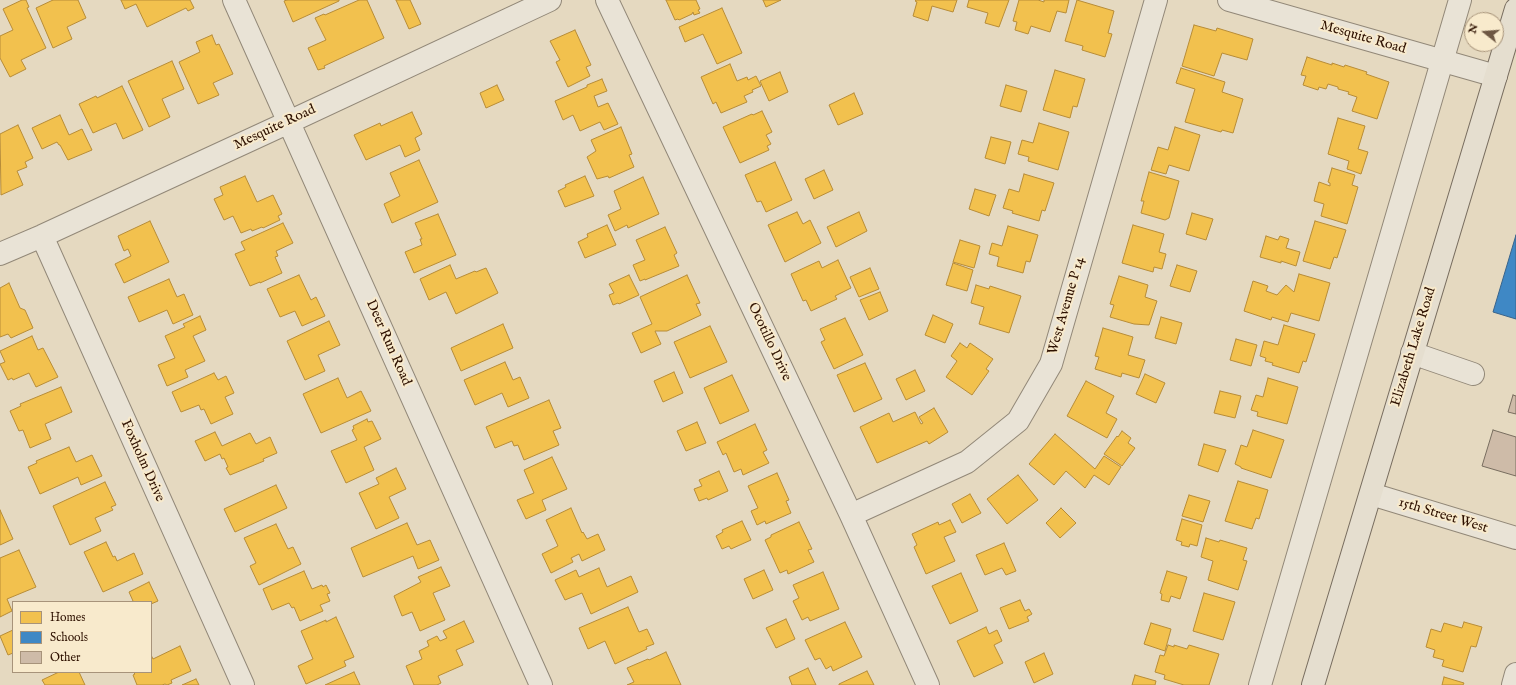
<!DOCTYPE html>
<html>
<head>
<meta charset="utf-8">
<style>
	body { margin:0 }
	#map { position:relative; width:1516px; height:685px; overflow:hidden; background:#e5d9c0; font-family:"IM FELL English",serif }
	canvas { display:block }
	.legend { position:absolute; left:12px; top:601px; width:140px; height:72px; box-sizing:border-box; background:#f8eacc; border:1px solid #a7937a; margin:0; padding:5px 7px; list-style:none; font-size:12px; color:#2e1100 }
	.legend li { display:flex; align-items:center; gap:8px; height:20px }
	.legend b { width:20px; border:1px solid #a7937a }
	.north { position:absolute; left:1464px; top:12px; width:40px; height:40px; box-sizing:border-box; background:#f8eacc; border:1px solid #a7937a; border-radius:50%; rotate:287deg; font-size:11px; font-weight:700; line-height:16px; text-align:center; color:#2e1100 }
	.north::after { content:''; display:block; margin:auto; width:14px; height:18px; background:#6e5743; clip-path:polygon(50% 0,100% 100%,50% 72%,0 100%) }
</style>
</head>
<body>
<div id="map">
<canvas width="1516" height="685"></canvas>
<ul class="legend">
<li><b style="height:11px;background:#f2c14e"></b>Homes</li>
<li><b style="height:11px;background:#3f88c5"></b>Schools</li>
<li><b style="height:11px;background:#cebba8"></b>Other</li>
</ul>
<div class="north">N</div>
</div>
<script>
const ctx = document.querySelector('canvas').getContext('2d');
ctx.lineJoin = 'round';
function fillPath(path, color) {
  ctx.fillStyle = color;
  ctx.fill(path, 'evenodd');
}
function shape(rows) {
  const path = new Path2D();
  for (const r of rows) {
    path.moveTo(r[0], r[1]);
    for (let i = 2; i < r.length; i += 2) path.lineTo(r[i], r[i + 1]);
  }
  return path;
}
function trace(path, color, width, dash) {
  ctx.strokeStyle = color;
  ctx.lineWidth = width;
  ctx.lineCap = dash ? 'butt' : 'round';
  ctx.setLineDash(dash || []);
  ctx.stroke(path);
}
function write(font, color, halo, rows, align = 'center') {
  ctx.font = font + ' "IM FELL English",serif';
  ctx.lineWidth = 4;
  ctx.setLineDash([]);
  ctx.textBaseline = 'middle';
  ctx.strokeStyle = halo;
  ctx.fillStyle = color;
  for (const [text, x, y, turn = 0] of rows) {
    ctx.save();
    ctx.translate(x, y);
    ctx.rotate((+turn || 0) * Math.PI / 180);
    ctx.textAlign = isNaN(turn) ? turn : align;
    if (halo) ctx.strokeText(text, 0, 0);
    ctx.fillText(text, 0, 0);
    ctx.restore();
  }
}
const homes = shape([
	[22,0,26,0,29,7,27,8,46,48,21,60,26,69,10,77,0,58,0,36,13,30,3,9,22,0],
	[53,0,78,0,86,18,67,27,72,39,53,48,36,8,53,0],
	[121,0,190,0,194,8,188,11,186,8,147,27,136,4,125,9,121,0],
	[287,0,339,0,339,1,293,22,284,1,287,0],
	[359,0,367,0,384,38,324,66,325,68,318,70,308,48,326,40,315,18,324,14,325,15,359,0],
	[396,0,410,0,421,24,409,29,396,0],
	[666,0,696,0,700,9,698,10,700,13,694,15,693,12,692,14,679,20,678,19,675,20,666,0],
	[763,0,781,0,766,7,763,0],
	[916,0,957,0,953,12,932,6,928,21,913,16,917,2,915,1,916,0],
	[969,0,1009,0,999,27,985,23,988,13,967,7,969,0],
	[1019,0,1038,0,1044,2,1044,0,1069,0,1066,13,1057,11,1050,32,1031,26,1028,34,1015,30,1017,22,1013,21,1019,0],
	[1077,0,1114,11,1108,33,1112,34,1105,57,1082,50,1083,46,1065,41,1077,0],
	[722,8,742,53,717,64,703,34,685,42,679,27,722,8],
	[1194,25,1216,31,1217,28,1253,39,1247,60,1222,53,1214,76,1182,66,1194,25],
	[575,30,591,65,586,67,590,76,568,87,556,62,560,60,550,41,575,30],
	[212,35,216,45,219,44,233,74,213,83,219,95,198,104,179,62,200,52,196,42,212,35],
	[1307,57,1332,65,1332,63,1344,67,1345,65,1367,72,1366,74,1389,82,1377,119,1352,111,1357,97,1348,94,1349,92,1338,89,1338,87,1328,84,1326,89,1319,87,1318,90,1303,85,1306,76,1301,75,1307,57],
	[172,61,184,89,162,99,170,117,149,127,128,81,172,61],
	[730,64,737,81,747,77,748,80,756,76,761,86,752,90,753,92,744,96,747,102,721,113,716,102,713,104,701,77,730,64],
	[1181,68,1225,82,1222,92,1243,99,1233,133,1222,130,1221,132,1185,122,1195,89,1176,83,1181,68],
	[1055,70,1085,79,1077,107,1073,106,1070,118,1043,110,1055,70],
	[780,72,788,92,769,101,760,81,780,72],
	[602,79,607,91,594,96,598,107,608,103,618,124,604,130,600,122,580,131,573,115,563,120,555,101,587,87,587,85,602,79],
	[497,85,504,100,486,108,480,93,497,85],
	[1006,85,1027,91,1021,112,1000,106,1006,85],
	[122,86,143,130,123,139,116,123,93,133,79,104,96,96,97,98,122,86],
	[854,93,863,114,838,125,829,105,854,93],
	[762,111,772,132,766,135,771,144,767,146,769,150,740,163,723,127,752,114,753,115,762,111],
	[412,112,422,134,415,138,420,150,405,157,400,145,366,160,354,135,380,123,381,126,412,112],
	[60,115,69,135,82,129,92,150,68,160,60,145,59,145,57,142,42,149,32,128,60,115],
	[1338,118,1365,126,1358,149,1368,152,1361,174,1347,169,1349,161,1328,154,1338,118],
	[1039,123,1069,132,1058,170,1028,161,1029,157,1018,154,1022,140,1033,143,1039,123],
	[18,125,33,158,25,162,27,167,17,171,23,185,1,195,0,134,18,125],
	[621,127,632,154,629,155,634,167,609,178,608,176,597,179,587,157,596,151,591,140,621,127],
	[1175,127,1200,135,1189,171,1169,165,1166,174,1151,170,1158,147,1168,150,1175,127],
	[991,137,1011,142,1005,164,985,158,991,137],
	[419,160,438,202,392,223,384,204,400,196,390,173,419,160],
	[775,162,792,200,766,212,761,201,757,202,745,175,775,162],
	[1332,168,1355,175,1352,185,1358,187,1347,224,1321,216,1324,204,1314,201,1319,182,1330,186,1330,183,1328,182,1332,168],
	[824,170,833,190,814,199,805,179,824,170],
	[1149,172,1179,181,1169,218,1165,220,1141,213,1144,201,1141,201,1149,172],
	[1024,174,1054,183,1045,211,1042,210,1039,221,1012,213,1013,211,1003,208,1009,189,1019,192,1024,174],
	[245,176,257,202,273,195,282,214,278,216,280,220,263,228,262,227,252,231,251,229,241,233,233,216,224,220,214,199,223,195,220,187,245,176],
	[585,176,594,196,565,207,558,191,566,187,565,185,585,176],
	[643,177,659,214,628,228,627,225,615,231,608,215,621,209,614,191,643,177],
	[975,189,996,195,989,216,969,209,975,189],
	[797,212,803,224,810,220,821,243,785,262,768,225,797,212],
	[859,212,867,231,836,247,827,227,859,212],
	[1192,213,1213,219,1206,240,1186,234,1192,213],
	[438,214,456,255,414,273,405,252,422,245,420,239,422,239,415,223,438,214],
	[150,221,169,262,124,283,115,264,131,256,128,249,124,251,118,236,150,221],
	[1315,221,1346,230,1337,258,1334,257,1330,269,1303,261,1315,221],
	[283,223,293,243,276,251,278,256,275,257,282,273,260,283,260,282,250,286,235,254,245,250,241,242,283,223],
	[607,225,616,245,585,258,578,242,588,237,587,234,607,225],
	[1133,225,1164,234,1159,252,1166,254,1162,269,1154,267,1153,272,1122,263,1133,225],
	[1008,226,1038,235,1030,262,1026,261,1023,273,997,266,999,257,989,254,992,243,1002,246,1008,226],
	[665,227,677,253,674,255,679,266,645,280,645,279,640,281,633,265,645,260,636,240,665,227],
	[1266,236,1278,240,1280,236,1289,239,1286,248,1300,252,1296,266,1281,261,1281,263,1260,257,1266,236],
	[960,240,980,246,974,268,953,262,960,240],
	[838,260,851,288,835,296,837,299,811,311,806,300,803,301,791,274,819,261,822,268,838,260],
	[953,263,973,270,967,291,946,285,953,263],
	[450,265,456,279,475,271,476,272,486,268,498,293,456,314,446,292,429,300,420,279,450,265],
	[1177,265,1197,271,1190,292,1170,286,1177,265],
	[870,268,879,289,859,297,850,277,870,268],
	[1299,274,1330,283,1319,321,1291,313,1288,322,1272,317,1271,320,1244,311,1253,281,1268,286,1266,291,1277,295,1286,285,1294,292,1299,274],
	[299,275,311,300,316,297,325,316,302,326,295,311,280,317,267,289,299,275],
	[629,275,639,295,619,304,618,303,613,305,609,295,614,293,609,284,629,275],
	[687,275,700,303,696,304,701,315,667,331,655,331,661,344,641,353,632,333,652,324,640,297,687,275],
	[1119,276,1148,285,1145,297,1157,301,1149,325,1134,324,1110,317,1114,305,1110,304,1119,276],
	[169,279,177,297,184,294,193,315,173,324,167,310,139,322,128,297,169,279],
	[9,283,20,308,25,310,33,328,11,338,8,334,0,337,0,288,9,283],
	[976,285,989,289,990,286,1021,296,1009,333,979,324,984,307,971,303,976,285],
	[880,292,888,311,869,320,860,300,880,292],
	[933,315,953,324,945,343,925,335,933,315],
	[200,316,206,330,193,336,205,361,185,370,188,377,167,386,158,365,175,358,165,336,185,327,183,324,200,316],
	[1161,317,1182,323,1176,344,1155,338,1161,317],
	[845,318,863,355,834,369,821,342,825,340,820,329,845,318],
	[329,321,340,345,318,355,325,371,305,380,287,341,329,321],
	[503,324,513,348,461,371,451,348,503,324],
	[1284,325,1315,334,1306,362,1303,361,1299,373,1272,365,1273,363,1265,361,1266,358,1260,356,1264,341,1278,345,1284,325],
	[710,326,727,362,690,378,674,342,710,326],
	[1103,328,1133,337,1128,355,1145,360,1139,378,1122,373,1121,377,1095,369,1099,357,1095,356,1103,328],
	[32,336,38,350,43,348,58,377,36,387,29,373,13,380,12,378,8,380,0,364,5,362,0,351,32,336],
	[1236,339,1257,345,1251,366,1230,360,1236,339],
	[960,343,967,348,970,343,993,359,986,369,989,371,972,395,946,377,957,361,951,356,960,343],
	[505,362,513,380,520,377,529,398,508,407,502,393,475,405,464,380,505,362],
	[865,363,882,399,854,412,837,375,865,363],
	[915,370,925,391,906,400,896,379,915,370],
	[674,372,683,393,663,402,654,381,674,372],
	[214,373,218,380,226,376,234,393,225,397,233,414,211,424,204,409,201,410,199,405,181,412,172,392,214,373],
	[1145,374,1165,383,1156,403,1136,394,1145,374],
	[732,375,749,411,720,424,704,388,732,375],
	[338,378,347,398,361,391,371,411,321,433,303,394,338,378],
	[1268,378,1298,387,1287,424,1257,416,1258,412,1251,410,1256,395,1263,397,1268,378],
	[1086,381,1114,396,1106,413,1117,419,1107,438,1067,416,1086,381],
	[61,387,72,412,45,424,51,439,30,448,23,430,19,431,10,411,21,406,20,404,61,387],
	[1220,391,1241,396,1235,418,1214,413,1220,391],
	[549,400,561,428,553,431,559,445,524,460,518,445,514,446,512,441,495,448,486,427,549,400],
	[934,408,948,432,929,444,927,441,877,463,860,427,889,413,893,422,915,412,921,424,923,423,919,417,934,408],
	[367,419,368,422,372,421,381,439,364,447,374,470,346,483,331,451,357,440,352,430,354,429,353,426,367,419],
	[697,422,706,443,686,451,677,431,697,422],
	[755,424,767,450,763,452,769,463,743,475,741,469,734,472,726,453,723,455,717,442,755,424],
	[1253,430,1284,440,1271,478,1241,468,1241,467,1235,464,1241,445,1247,447,1253,430],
	[1122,431,1131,438,1128,443,1135,448,1122,466,1104,454,1117,436,1118,437,1122,431],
	[215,432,222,446,250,433,256,444,270,437,277,453,263,459,264,461,230,475,226,468,228,467,224,458,222,459,220,454,205,461,195,441,215,432],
	[1055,434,1095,469,1104,456,1121,467,1109,485,1094,475,1085,488,1066,471,1054,485,1029,464,1055,434],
	[1204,444,1226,450,1218,472,1198,465,1204,444],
	[69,447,76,462,92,455,102,476,81,485,78,477,40,494,28,467,37,463,36,461,69,447],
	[552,457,567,489,542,500,546,510,526,519,517,500,534,493,524,470,552,457],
	[396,468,406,489,389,497,399,518,376,529,359,493,379,484,376,478,396,468],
	[719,471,728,491,708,500,707,498,699,501,694,489,702,486,699,480,719,471],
	[777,473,789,500,786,501,791,513,766,524,765,521,757,525,751,511,758,508,748,486,777,473],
	[1018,475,1038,500,1007,524,987,499,1018,475],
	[1238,481,1268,490,1259,519,1256,518,1252,529,1225,521,1238,481],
	[105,482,116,505,111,507,113,510,95,518,101,531,70,545,53,506,105,482],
	[276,485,287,508,235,532,224,509,276,485],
	[970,494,981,513,962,523,952,504,970,494],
	[1189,495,1210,501,1203,522,1182,516,1189,495],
	[571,508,582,533,583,532,587,539,598,534,605,550,582,561,579,554,571,558,573,562,551,573,542,554,558,546,546,520,571,508],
	[1061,508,1076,523,1060,538,1046,523,1061,508],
	[0,510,13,539,0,545,0,510],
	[1182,519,1202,525,1197,546,1190,544,1189,547,1181,545,1182,542,1176,540,1182,519],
	[950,520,956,532,944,537,955,561,926,574,914,547,917,545,912,534,938,522,939,525,950,520],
	[742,521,751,540,731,549,729,546,722,549,716,536,723,532,722,530,742,521],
	[799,522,812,549,808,550,814,562,788,574,787,570,780,573,765,540,771,537,771,535,799,522],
	[407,523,417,545,430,540,439,560,418,569,413,556,363,577,351,548,407,523],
	[276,524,288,549,293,547,301,564,259,585,250,566,256,563,244,538,276,524],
	[1206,538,1219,542,1220,540,1247,548,1243,560,1247,561,1238,590,1208,580,1213,561,1201,557,1206,538],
	[106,542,113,557,115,556,117,561,134,553,143,574,103,592,84,552,106,542],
	[1004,543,1016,571,1006,575,1002,568,985,575,976,555,1004,543],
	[19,550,36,587,7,599,12,611,0,617,0,558,19,550],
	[441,567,450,586,433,593,445,620,420,631,412,612,402,616,394,596,421,582,418,577,441,567],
	[599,568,607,587,631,576,638,592,591,614,582,593,565,600,555,580,576,570,579,577,599,568],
	[764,570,773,590,753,599,744,579,764,570],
	[304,571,312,589,322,585,323,587,326,585,330,593,327,594,330,601,320,605,323,611,300,621,294,607,292,608,289,603,272,610,263,589,304,571],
	[1167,571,1187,577,1180,599,1171,596,1169,602,1161,600,1162,594,1160,593,1167,571],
	[823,572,839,609,810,621,808,617,802,620,793,601,799,598,793,585,823,572],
	[961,573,978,611,950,624,932,586,961,573],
	[149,582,158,601,151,604,151,602,131,602,133,601,129,592,149,582],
	[1204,593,1235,602,1223,640,1193,631,1204,593],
	[1020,600,1025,611,1029,609,1032,614,1027,617,1029,621,1009,629,1000,608,1020,600],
	[628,607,639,632,647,629,654,644,646,647,647,649,615,664,605,641,588,649,579,628,628,607],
	[336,617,354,657,344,661,346,666,306,684,298,666,313,659,301,631,326,620,326,622,336,617],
	[786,619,795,639,776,648,766,628,786,619],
	[464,621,474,642,456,650,463,665,438,676,441,683,437,685,414,685,406,666,422,659,419,651,429,646,427,641,437,636,440,641,447,638,443,631,464,621],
	[845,622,862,657,833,671,831,666,826,669,820,658,815,660,805,640,845,622],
	[1464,622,1482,627,1476,647,1471,646,1463,672,1442,666,1444,660,1433,657,1435,650,1426,647,1431,629,1441,632,1444,623,1462,628,1464,622],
	[1151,623,1171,629,1165,651,1144,644,1151,623],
	[986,627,989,634,997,630,1002,641,994,645,1003,663,974,677,957,641,986,627],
	[13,630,13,653,8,655,0,636,13,630],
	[1168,645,1174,647,1174,645,1187,649,1189,645,1219,654,1209,685,1184,685,1164,679,1165,675,1155,672,1160,655,1164,656,1168,645],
	[180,646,191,671,171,680,172,683,167,685,165,684,162,685,137,685,133,675,135,674,133,672,151,672,151,655,153,659,180,646],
	[666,652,681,685,627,685,634,682,627,668,648,659,649,660,666,652],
	[1044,653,1053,674,1034,683,1025,662,1044,653],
	[808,668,816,685,792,685,789,677,808,668],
	[867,671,874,685,839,685,839,684,867,671],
	[59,672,79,672,85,685,45,685,42,680,59,672],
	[354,672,360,685,325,685,354,672],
	[1135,675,1156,681,1155,685,1132,685,1135,675],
	[1444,677,1464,683,1463,685,1442,685,1444,677],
	[196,679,199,685,182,685,196,679]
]);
fillPath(homes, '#f2c14e');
trace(homes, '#b78c37', 1);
const schools = shape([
	[1516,235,1516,319,1493,312,1516,235]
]);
fillPath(schools, '#3f88c5');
trace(schools, '#3a648a', 1);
const building = shape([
	[1513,395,1516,396,1516,414,1508,412,1513,395],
	[1493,430,1516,437,1516,476,1482,466,1493,430]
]);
fillPath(building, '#cebba8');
trace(building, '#786d5f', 1);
const minor = shape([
	[234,0,541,685],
	[607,0,851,515,928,685],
	[1229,0,1496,76],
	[42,236,243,685],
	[0,254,42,236,289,122,550,0],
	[1412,353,1473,374],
	[1371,494,1516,538],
	[851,515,967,462,1018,421,1051,364,1156,0],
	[1260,685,1460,0],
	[1513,685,1516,674]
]);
const major = shape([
	[1313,685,1516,9]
]);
trace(minor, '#928878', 24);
trace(major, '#786d5f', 24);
trace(minor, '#e9e3d6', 22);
trace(major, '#e5decf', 22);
write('14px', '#2e1100', '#f8eacc', [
	["Mesquite Road",1363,38,16],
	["Mesquite Road",275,128,-25],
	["West Avenue P 14",1067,306,-74],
	["Ocotillo Drive",769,342,65],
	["Deer Run Road",388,343,66],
	["Elizabeth Lake Road",1414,347,-73],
	["Foxholm Drive",142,461,66],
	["15th Street West",1443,516,17]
]);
</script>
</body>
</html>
